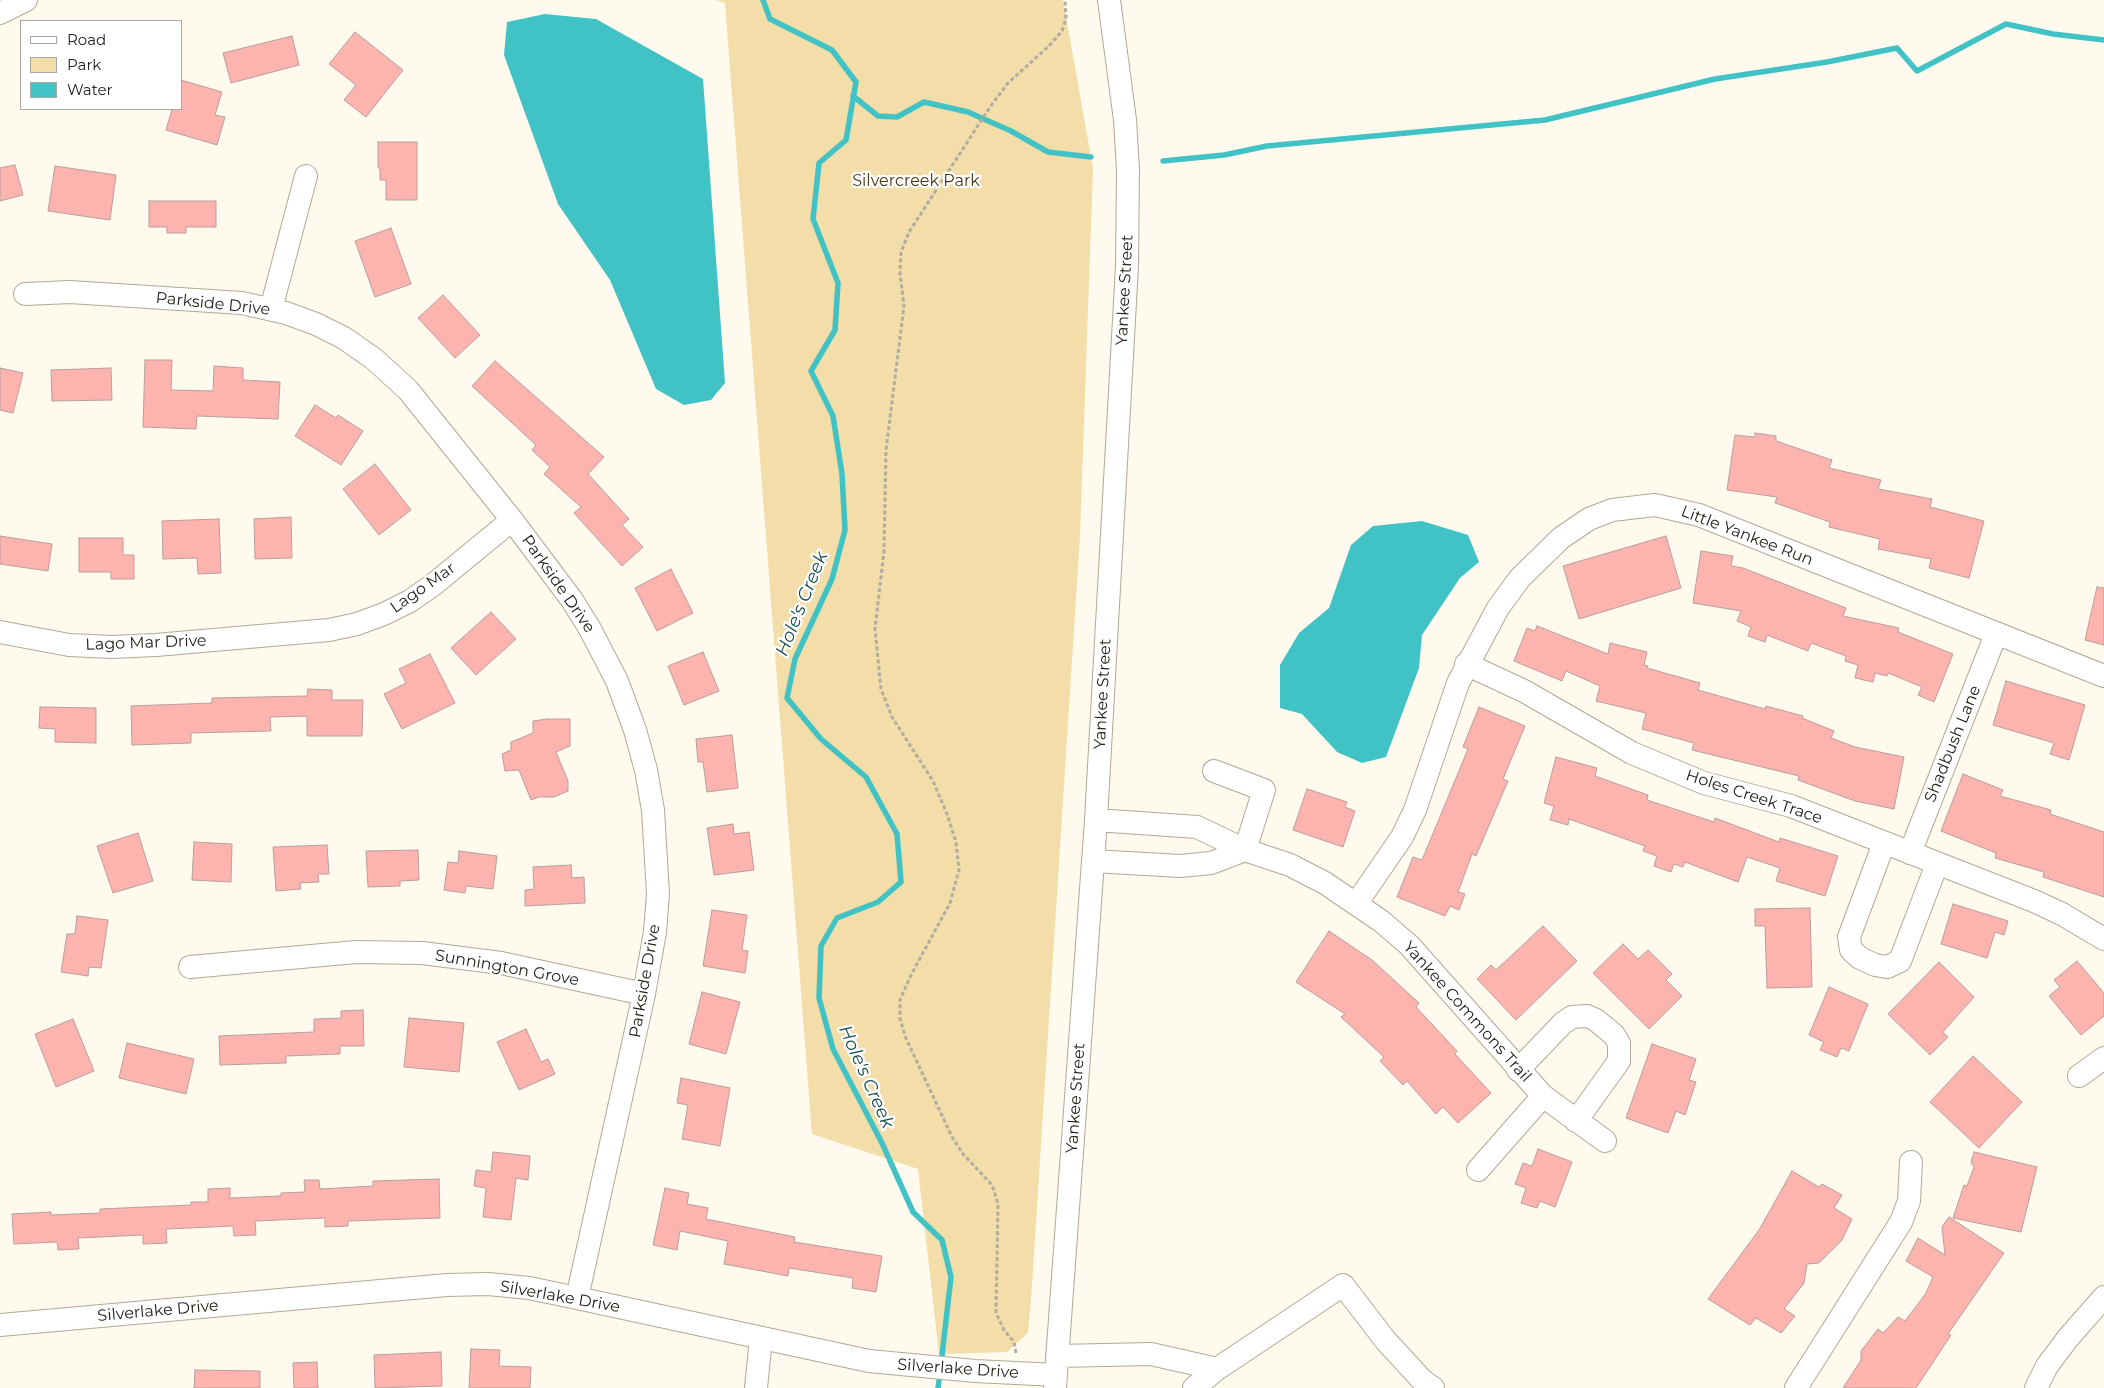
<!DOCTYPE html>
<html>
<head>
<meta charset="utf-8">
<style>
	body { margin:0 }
	#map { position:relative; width:2104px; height:1388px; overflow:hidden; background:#fffaed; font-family:Montserrat,sans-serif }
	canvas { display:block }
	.legend { position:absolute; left:20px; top:20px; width:162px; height:90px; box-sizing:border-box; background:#fff; border:1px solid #a8a7a3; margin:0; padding:6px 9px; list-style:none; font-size:15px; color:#25221a }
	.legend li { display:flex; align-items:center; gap:10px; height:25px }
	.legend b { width:25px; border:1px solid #a8a7a3 }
</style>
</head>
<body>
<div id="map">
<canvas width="2104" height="1388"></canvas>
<ul class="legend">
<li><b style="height:6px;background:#fff"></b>Road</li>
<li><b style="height:14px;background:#f3dda8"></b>Park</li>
<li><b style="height:14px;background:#41c2c5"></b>Water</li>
</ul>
</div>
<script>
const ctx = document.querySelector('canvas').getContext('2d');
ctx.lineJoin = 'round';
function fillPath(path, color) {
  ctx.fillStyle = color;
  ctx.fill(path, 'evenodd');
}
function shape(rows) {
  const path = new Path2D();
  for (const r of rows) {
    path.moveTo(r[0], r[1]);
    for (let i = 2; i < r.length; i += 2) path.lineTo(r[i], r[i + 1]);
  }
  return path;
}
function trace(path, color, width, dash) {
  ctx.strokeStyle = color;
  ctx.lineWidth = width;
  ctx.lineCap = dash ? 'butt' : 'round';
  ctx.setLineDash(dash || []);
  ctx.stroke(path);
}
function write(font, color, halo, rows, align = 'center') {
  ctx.font = font + ' Montserrat,sans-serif';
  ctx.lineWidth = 4.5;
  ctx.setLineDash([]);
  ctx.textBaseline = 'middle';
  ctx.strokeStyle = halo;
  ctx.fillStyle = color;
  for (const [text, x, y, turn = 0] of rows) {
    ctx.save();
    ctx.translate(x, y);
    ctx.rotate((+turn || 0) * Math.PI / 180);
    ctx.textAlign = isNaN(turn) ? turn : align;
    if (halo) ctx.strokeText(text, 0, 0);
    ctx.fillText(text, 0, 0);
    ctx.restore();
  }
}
fillPath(shape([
	[716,0,1063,0,1093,168,1080,535,1031,1300,1028,1333,1007,1352,939,1354,918,1169,812,1134,725,3]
]), '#f3dda8');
fillPath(shape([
	[545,14,596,19,703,79,725,383,711,400,684,405,656,389,610,280,558,204,504,55,507,22],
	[1422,521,1468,535,1479,562,1460,578,1422,635,1419,668,1386,757,1362,763,1337,752,1302,714,1280,708,1280,665,1299,633,1329,608,1351,545,1373,526]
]), '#41c2c5');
trace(shape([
	[763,0,770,19,832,50,856,82,846,140,819,163,813,219,838,283,835,330,811,371,833,416,842,474,845,530,832,579,795,659,787,698,821,739,866,777,897,834,901,882,878,902,837,918,821,946,819,998,833,1049,882,1143,913,1212,942,1240,951,1277,941,1364],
	[853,96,878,116,897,117,924,102,968,112,1011,131,1048,152,1091,157],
	[1163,161,1224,155,1267,146,1545,120,1715,79,1827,62,1897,48,1917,71,2006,24,2053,34,2104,40],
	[938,1388,940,1373]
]), '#41c2c5', 5.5);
const building = shape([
	[355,32,403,70,366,117,344,100,356,85,329,64,355,32],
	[292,36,299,65,231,83,223,53,292,36],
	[181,80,222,92,215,115,225,117,217,145,166,130,172,109,181,109,181,80],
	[378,142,417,142,417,200,386,200,386,180,380,180,380,168,378,168,378,142],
	[15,165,23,195,0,201,0,168,15,165],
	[55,166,116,175,110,220,48,211,55,166],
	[149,201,216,201,216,227,186,227,186,233,167,233,167,227,149,227,149,201],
	[391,228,411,284,375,297,355,241,391,228],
	[443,295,480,335,455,358,418,318,443,295],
	[145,360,172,360,171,390,213,391,214,366,243,368,243,380,280,382,278,419,197,416,196,429,143,427,145,360],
	[495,361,604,457,588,474,629,519,622,525,643,547,622,566,574,513,581,507,544,474,550,467,532,450,536,445,472,386,495,361],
	[0,368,23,373,13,413,0,410,0,368],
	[111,368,112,400,52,401,51,370,111,368],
	[315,405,336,418,338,415,363,431,341,465,295,436,315,405],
	[1755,433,1776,436,1776,441,1832,460,1829,468,1881,480,1878,489,1932,499,1930,507,1984,521,1969,578,1929,568,1931,559,1878,549,1880,539,1829,527,1830,522,1775,503,1777,497,1727,490,1735,435,1755,437,1755,433],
	[375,464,411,510,379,535,343,489,375,464],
	[291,517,292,558,255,559,254,519,291,517],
	[219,519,221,573,198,574,197,558,163,559,162,521,219,519],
	[0,536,52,544,48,571,0,564,0,536],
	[1666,536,1681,588,1579,619,1563,566,1666,536],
	[79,538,123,538,123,555,134,555,134,579,111,579,111,572,79,572,79,538],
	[1701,551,1733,556,1731,566,1743,568,1846,608,1843,616,1899,628,1898,632,1953,654,1934,702,1918,695,1922,687,1888,673,1887,676,1875,673,1873,682,1855,678,1858,665,1845,661,1846,656,1811,643,1808,651,1767,635,1765,642,1748,636,1751,627,1737,621,1741,611,1693,603,1701,551],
	[671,569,693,613,657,631,635,588,671,569],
	[2097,587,2104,588,2104,645,2085,640,2097,587],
	[491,612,516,639,476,675,451,648,491,612],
	[1537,626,1608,654,1610,643,1647,652,1644,665,1648,666,1647,668,1700,683,1698,690,1765,709,1766,706,1803,716,1802,718,1834,731,1831,738,1855,747,1904,757,1894,809,1855,801,1798,780,1799,776,1692,750,1694,743,1642,729,1646,713,1596,701,1600,686,1566,671,1562,681,1514,661,1527,628,1535,631,1537,626],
	[703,652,719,691,684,705,668,666,703,652],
	[430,654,455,703,402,729,384,694,406,683,399,669,430,654],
	[2006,681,2085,705,2069,760,2050,754,2054,743,1993,725,2006,681],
	[308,689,332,690,332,700,363,700,362,736,307,736,307,716,270,717,271,731,191,733,191,743,132,745,131,706,212,703,212,698,307,696,308,689],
	[40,707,96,708,96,743,55,742,55,729,39,728,40,707],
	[1479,707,1525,726,1503,779,1508,781,1476,856,1472,854,1458,892,1465,894,1459,910,1450,906,1445,916,1397,897,1413,857,1422,860,1468,749,1463,747,1479,707],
	[547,719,570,719,570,746,556,752,568,781,568,791,554,797,539,797,531,800,519,770,505,771,502,754,511,750,511,742,533,733,533,721,547,719],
	[732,735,738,788,707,792,703,762,698,762,696,739,732,735],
	[1556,757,1597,768,1595,776,1648,795,1647,800,1714,822,1715,818,1779,842,1780,838,1838,856,1825,896,1776,881,1780,868,1747,857,1738,882,1685,862,1683,867,1674,864,1671,872,1654,866,1657,856,1643,851,1645,846,1569,819,1568,825,1550,820,1554,806,1544,803,1556,757],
	[1963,774,2003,790,2000,796,2051,810,2050,814,2104,832,2104,897,2043,877,2044,872,1995,858,1996,853,1941,831,1963,774],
	[1307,789,1347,802,1345,807,1355,811,1343,847,1293,830,1307,789],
	[733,824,734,834,749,832,754,870,714,875,707,828,733,824],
	[138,833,153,881,113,893,97,846,138,833],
	[194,842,232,844,231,882,192,880,194,842],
	[327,845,329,874,318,874,319,882,300,883,301,889,276,891,273,847,327,845],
	[418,850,419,880,400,881,400,886,368,887,366,851,418,850],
	[459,851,497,856,493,889,466,886,465,893,444,890,448,862,458,863,459,851],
	[571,865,572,878,584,877,585,903,525,906,525,890,534,889,533,867,571,865],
	[1953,904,2008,921,2004,935,1995,932,1987,958,1941,944,1953,904],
	[1810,908,1812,987,1767,988,1765,926,1755,926,1755,909,1810,908],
	[712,910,747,915,742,950,748,951,745,973,703,966,712,910],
	[77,916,108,920,101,968,89,967,88,976,61,972,67,934,75,934,77,916],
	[1543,926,1577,961,1516,1020,1477,979,1491,965,1496,970,1543,926],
	[1329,931,1372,960,1419,1003,1416,1007,1457,1051,1455,1054,1491,1093,1458,1123,1443,1107,1436,1114,1407,1081,1403,1085,1380,1061,1384,1057,1341,1017,1345,1014,1296,982,1329,931],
	[1623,944,1638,959,1648,950,1672,974,1666,980,1682,996,1649,1029,1593,973,1623,944],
	[2077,961,2104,993,2104,1016,2081,1035,2049,996,2060,987,2054,980,2077,961],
	[1939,962,1974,997,1943,1032,1948,1037,1930,1055,1888,1014,1939,962],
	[1829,987,1868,1004,1849,1051,1841,1048,1837,1057,1820,1050,1824,1042,1809,1035,1829,987],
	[702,992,740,1002,726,1054,689,1044,702,992],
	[363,1010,364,1046,340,1046,340,1054,286,1056,286,1063,220,1065,219,1036,314,1032,314,1019,341,1018,341,1011,363,1010],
	[409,1018,464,1023,459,1072,404,1067,409,1018],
	[73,1019,94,1071,56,1087,35,1034,73,1019],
	[526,1029,541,1062,548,1059,555,1074,519,1090,497,1042,526,1029],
	[127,1043,194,1059,186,1094,119,1078,127,1043],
	[1652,1044,1696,1059,1689,1080,1696,1082,1685,1115,1676,1111,1668,1133,1626,1118,1652,1044],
	[1973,1056,2022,1102,1979,1148,1930,1102,1973,1056],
	[681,1078,730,1088,720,1146,682,1139,688,1105,677,1103,681,1078],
	[1538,1149,1572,1162,1555,1207,1540,1201,1537,1208,1521,1203,1526,1188,1515,1184,1523,1163,1532,1166,1538,1149],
	[493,1152,530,1156,528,1180,516,1178,511,1220,483,1217,486,1188,474,1186,476,1170,491,1172,493,1152],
	[1974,1152,2037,1167,2021,1232,1953,1218,1964,1185,1967,1186,1974,1167,1971,1162,1974,1152],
	[1792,1171,1819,1187,1822,1184,1842,1195,1834,1208,1852,1219,1842,1240,1819,1263,1807,1264,1804,1283,1784,1309,1795,1316,1781,1333,1756,1318,1750,1325,1708,1299,1759,1230,1792,1171],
	[439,1179,440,1218,348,1221,348,1226,325,1227,325,1218,255,1221,256,1235,234,1236,233,1226,166,1229,167,1243,143,1244,143,1235,78,1238,79,1249,58,1250,57,1242,14,1244,12,1214,51,1212,51,1215,100,1213,100,1209,191,1205,191,1202,208,1202,208,1189,230,1188,230,1198,281,1196,281,1193,305,1192,304,1180,319,1180,320,1189,373,1186,373,1181,439,1179],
	[665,1188,689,1193,687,1204,708,1208,706,1219,795,1237,794,1242,882,1256,876,1292,852,1288,853,1278,789,1268,788,1276,724,1264,728,1241,680,1231,677,1250,653,1245,665,1188],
	[1949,1217,2004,1253,1948,1334,1951,1335,1916,1388,1843,1388,1861,1360,1861,1351,1878,1329,1883,1333,1898,1317,1905,1321,1926,1293,1933,1277,1906,1261,1918,1238,1945,1255,1942,1227,1949,1217],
	[471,1349,500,1350,499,1366,531,1367,530,1388,469,1388,471,1349],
	[441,1352,442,1386,375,1388,374,1355,441,1352],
	[317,1362,318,1388,294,1388,293,1363,317,1362],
	[195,1370,260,1371,260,1388,194,1388,195,1370]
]);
fillPath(building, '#fdb3ae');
trace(building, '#b89e9d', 1);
const minor = shape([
	[0,13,26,0],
	[25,294,70,292,242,303,286,313,316,324,344,338,374,359,408,390,512,520,572,600,590,629,617,681,635,730,646,770,653,810,658,894,655,932,644,994,577,1298],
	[271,309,306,176],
	[0,632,69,645,112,647,156,645,329,630,357,624,384,614,410,601,433,585,512,520],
	[1466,664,1524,691,1632,753,1704,783,1791,806,2034,901,2062,914,2104,939],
	[1214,771,1264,790,1245,850],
	[1096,820,1197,827,1245,850,1290,865,1325,883,1381,921,1409,945,1543,1096,1605,1141],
	[1884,843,1849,937,1851,950,1860,958,1875,965,1887,967,1900,961,1937,864],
	[1910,853,1996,634],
	[1093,861,1180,866,1211,863,1245,850],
	[1356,904,1402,837,1415,810,1458,683,1498,608,1520,578,1561,538,1589,519,1612,510,1655,505,1699,515,2104,676],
	[190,967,356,952,422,953,501,963,644,994],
	[1518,1070,1563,1023,1572,1017,1587,1016,1596,1020,1614,1035,1619,1043,1619,1061,1576,1121],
	[2079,1076,2104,1058],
	[1478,1170,1543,1096],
	[0,1325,447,1285,488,1284,529,1288,577,1298,869,1361,975,1371,1056,1375],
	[1057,1356,1151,1354,1217,1369],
	[756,1388,761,1338],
	[1055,1388,1096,820,1127,266,1128,170,1125,120,1109,0],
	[1194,1388,1217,1369,1343,1285,1386,1341,1422,1380,1433,1388],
	[1796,1388,1901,1222,1909,1201,1911,1162],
	[2036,1388,2047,1366,2068,1338,2104,1297]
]);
trace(minor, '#b1a994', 24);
trace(shape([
	[1016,1353,1014,1342,1004,1330,996,1313,998,1204,992,1185,963,1154,952,1137,905,1036,900,1018,900,1000,911,975,950,903,959,870,956,842,947,814,933,781,892,717,881,689,875,629,884,551,886,450,904,306,900,273,901,252,909,232,990,107,1008,83,1049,46,1062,31,1066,19,1065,0]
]), '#b1ada2', 3, [4, 2.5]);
trace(minor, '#fff', 22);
write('16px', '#463814', '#fff', [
	["Silvercreek Park",916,181]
]);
write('16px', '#25221a', '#fff', [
	["Yankee Street",1125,290,-87],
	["Parkside Drive",213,304,6],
	["Little Yankee Run",1747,536,21],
	["Parkside Drive",558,584,55],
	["Lago Mar",423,588,-35],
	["Lago Mar Drive",146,643,-2],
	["Yankee Street",1103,694,-87],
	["Shadbush Lane",1953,744,-68],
	["Holes Creek Trace",1754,797,18],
	["Sunnington Grove",507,968,10],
	["Parkside Drive",645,981,-80],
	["Yankee Commons Trail",1467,1012,48],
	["Yankee Street",1076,1098,-86],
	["Silverlake Drive",560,1297,10],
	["Silverlake Drive",158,1311,-5],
	["Silverlake Drive",958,1369,4]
]);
write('italic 18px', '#154d4e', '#fff', [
	["Hole's Creek",802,604,-68],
	["Hole's Creek",866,1077,66]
]);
</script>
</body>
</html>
